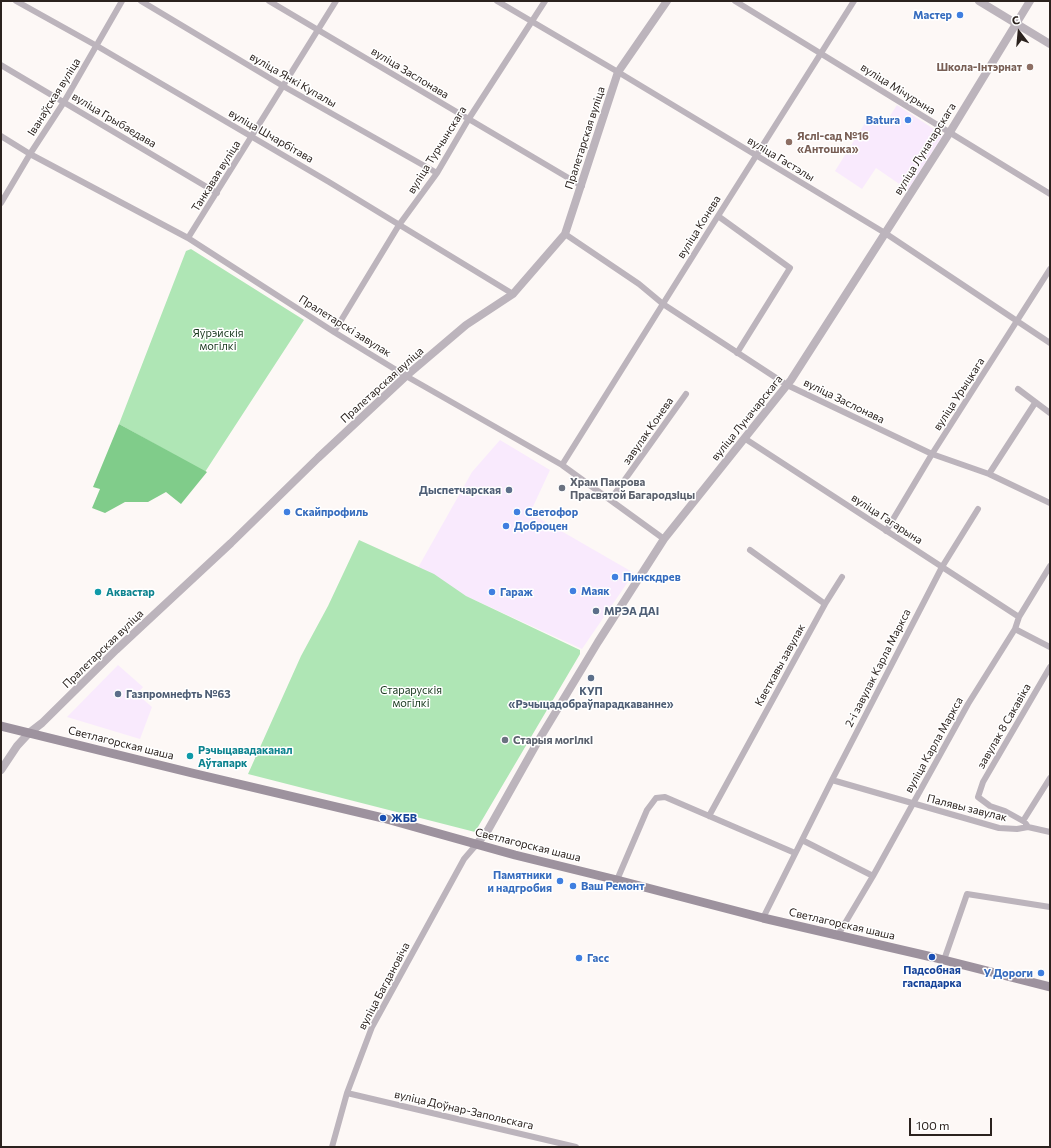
<!DOCTYPE html>
<html>
<head>
<meta charset="utf-8">
<style>
	body { margin:0 }
	#map { position:relative; width:1051px; height:1148px; overflow:hidden; background:#fdf8f6; font-family:Commissioner,sans-serif }
	canvas { display:block }
	.frame { position:absolute; inset:0; border:2px solid #2b221e; pointer-events:none }
	.north { position:absolute; left:999px; top:12px; width:40px; height:40px; -webkit-text-stroke:3px #fff; paint-order:stroke; rotate:344deg; font-size:11px; font-weight:700; line-height:16px; text-align:center; color:#2b221e }
	.north::after { content:''; display:block; margin:auto; width:14px; height:18px; background:#2b221e; clip-path:polygon(50% 0,100% 100%,50% 72%,0 100%) }
	.scale { position:absolute; left:909px; top:1118px; width:83px; height:18px; box-sizing:border-box; border:2px solid #2b221e; border-top:0; padding-left:5px; font-size:12px; line-height:14px; white-space:nowrap; color:#2b221e; -webkit-text-stroke:3px #fff; paint-order:stroke }
</style>
</head>
<body>
<div id="map">
<canvas width="1051" height="1148"></canvas>
<div class="frame"></div>
<div class="north">С</div>
<div class="scale">100 m</div>
</div>
<script>
const ctx = document.querySelector('canvas').getContext('2d');
ctx.lineJoin = 'round';
function fillPath(path, color) {
  ctx.fillStyle = color;
  ctx.fill(path, 'evenodd');
}
function shape(rows) {
  const path = new Path2D();
  for (const r of rows) {
    path.moveTo(r[0], r[1]);
    for (let i = 2; i < r.length; i += 2) path.lineTo(r[i], r[i + 1]);
  }
  return path;
}
function trace(path, color, width, dash) {
  ctx.strokeStyle = color;
  ctx.lineWidth = width;
  ctx.lineCap = dash ? 'butt' : 'round';
  ctx.setLineDash(dash || []);
  ctx.stroke(path);
}
function write(font, color, halo, rows, align = 'center') {
  ctx.font = font + ' Commissioner,sans-serif';
  ctx.lineWidth = 3;
  ctx.setLineDash([]);
  ctx.textBaseline = 'middle';
  ctx.strokeStyle = halo;
  ctx.fillStyle = color;
  for (const [text, x, y, turn = 0] of rows) {
    ctx.save();
    ctx.translate(x, y);
    ctx.rotate((+turn || 0) * Math.PI / 180);
    ctx.textAlign = isNaN(turn) ? turn : align;
    if (halo) ctx.strokeText(text, 0, 0);
    ctx.fillText(text, 0, 0);
    ctx.restore();
  }
}
fillPath(shape([
	[897,105,943,135,908,190,876,168,862,189,835,171,870,115,884,125],
	[500,440,550,470,530,513,634,573,582,649,415,573,472,472],
	[118,665,143,687,137,694,152,707,140,739,67,717]
]), '#f9eafd');
fillPath(shape([
	[191,249,304,320,205,472,119,424,186,251],
	[359,540,434,574,466,596,580,650,580,654,475,832,248,774,301,656,328,606]
]), '#afe6b5');
fillPath(shape([
	[119,424,207,472,181,504,166,492,148,502,125,502,105,513,92,508,100,489,93,487]
]), '#80cc8a');
trace(shape([
	[16,1,97,46,329,182,513,294],
	[141,1,283,86,437,173],
	[269,1,582,186],
	[497,1,618,72,885,233,1050,343],
	[735,1,1050,194],
	[1,65,217,193],
	[1,136,30,154,188,238,334,332,406,376,562,465,664,539],
	[1,203,30,154,64,102,122,1],
	[718,216,790,268,737,353],
	[565,234,639,284,663,304,787,385,932,454,989,474,1050,503],
	[188,238,336,1],
	[334,332,399,225,437,173,468,120,545,1],
	[1018,389,1050,413],
	[744,438,1019,617],
	[562,465,718,216,854,1],
	[989,474,1035,403],
	[611,499,686,394],
	[886,531,932,454,1050,269],
	[825,604,842,577],
	[1015,629,1050,647],
	[1050,667,983,782,978,797,990,806,1005,811,1023,821,1050,778],
	[832,780,999,828,1017,829,1028,827],
	[709,816,825,604,750,550],
	[1026,824,1028,827,1050,832],
	[802,840,873,876],
	[617,880,647,810,656,798,665,797,795,853],
	[763,918,832,780,942,567,978,509],
	[838,935,873,876,968,704,1015,629,1019,617,1050,566],
	[944,960,967,894,1050,907],
	[347,1093,576,1147],
	[332,1147,347,1093,372,1027,464,859,476,845]
]), '#bcb4bc', 6);
trace(shape([
	[979,1,1050,44],
	[1,770,17,746,29,733,42,723,116,650,231,543,318,458,406,376,466,325,513,294,565,234,618,72,667,1],
	[476,845,488,830,537,743,598,642,664,539,791,380,950,132,1030,1]
]), '#bcb4bc', 8);
trace(shape([
	[1,726,192,773,383,818,515,855,617,880,763,918,932,957,1050,987]
]), '#9d929e', 9);
for (const [x, y, r, color] of [
	[960,15,4,"#3f7fe0"],
	[1030,67,4,"#8d6e63"],
	[908,120,4,"#3f7fe0"],
	[789,142,4,"#8d6e63"],
	[562,488,4,"#6b7280"],
	[509,490,4,"#5c6f8a"],
	[287,512,4,"#3f7fe0"],
	[517,512,4,"#3f7fe0"],
	[506,526,4,"#3f7fe0"],
	[615,577,4,"#3f7fe0"],
	[573,591,4,"#3f7fe0"],
	[98,592,4,"#0f9aa8"],
	[492,592,4,"#3f7fe0"],
	[596,611,4,"#5c6f8a"],
	[591,678,4,"#5c6f8a"],
	[118,694,4,"#5c6f8a"],
	[505,740,4,"#6b7280"],
	[190,756,4,"#0f9aa8"],
	[383,818,4,"#1a4fb4"],
	[560,881,4,"#3f7fe0"],
	[573,886,4,"#3f7fe0"],
	[932,957,4,"#1a4fb4"],
	[579,958,4,"#3f7fe0"],
	[1041,973,4,"#3f7fe0"]
]) {
  const dot = new Path2D();
  dot.arc(x, y, r, 0, 2 * Math.PI);
  ctx.fillStyle = color;
  ctx.fill(dot);
  trace(dot, '#fff', 1.5);
}
write('bold 11px', '#366cbe', '#fff', [
	["Мастер",952,15,"right"],
	["Batura",900,120,"right"],
	["Скайпрофиль",295,512],
	["Светофор",525,512],
	["Доброцен",514,526],
	["Пинскдрев",623,577],
	["Маяк",581,591],
	["Гараж",500,592],
	["Памятники",552,875,"right"],
	["и надгробия",552,888,"right"],
	["Ваш Ремонт",581,886],
	["Гасс",587,958],
	["У Дороги",1033,973,"right"]
], 'left');
write('bold 11px', '#785e54', '#fff', [
	["Школа-Інтэрнат",1022,67],
	["Яслі-сад №16",797,136,"left"],
	["«Антошка»",797,149,"left"]
], 'right');
write('11px', '#2b221e', '#fff', [
	["вуліца Заслонава",410,73,31],
	["вуліца Янкі Купалы",293,80,30],
	["вуліца Мічурына",898,89,32],
	["Іванаўская вуліца",54,97,-58],
	["вуліца Грыбаедава",114,120,31],
	["вуліца Шчарбітава",271,136,30],
	["Пралетарская вуліца",585,138,-72],
	["вуліца Луначарскага",925,149,-58],
	["вуліца Турчынскага",437,150,-58],
	["вуліца Гастэлы",781,159,31],
	["Танкавая вуліца",216,176,-58],
	["вуліца Конева",699,227,-58],
	["Пралетарскі завулак",345,326,32],
	["Пралетарская вуліца",382,385,-42],
	["вуліца Урыцкага",959,394,-57],
	["вуліца Заслонава",844,401,26],
	["вуліца Луначарскага",747,418,-51],
	["завулак Конева",648,431,-55],
	["вуліца Гагарына",887,519,33],
	["Пралетарская вуліца",103,649,-44],
	["Кветкавы завулак",780,665,-61],
	["2-і завулак Карла Маркса",878,668,-63],
	["завулак 8 Сакавіка",1004,726,-60],
	["Светлагорская шаша",121,743,14],
	["вуліца Карла Маркса",934,745,-61],
	["Палявы завулак",967,808,14],
	["Светлагорская шаша",528,845,14],
	["Светлагорская шаша",842,924,13],
	["вуліца Багдановіча",384,986,-62],
	["вуліца Доўнар-Запольскага",464,1110,13]
]);
write('11px', '#143419', '#fff', [
	["Яўрэйскія",218,333],
	["могілкі",218,346],
	["Старарускія",411,690],
	["могілкі",411,703]
]);
write('bold 11px', '#5b616d', '#fff', [
	["Храм Пакрова",570,482],
	["Прасвятой Багародзіцы",570,495],
	["Старыя могілкі",513,740]
], 'left');
write('bold 11px', '#4e5e75', '#fff', [
	["Дыспетчарская",501,490,"right"],
	["МРЭА ДАІ",604,611],
	["КУП",591,691,"center"],
	["«Рэчыцадобраўпарадкаванне»",591,704,"center"],
	["Газпромнефть №63",126,694]
], 'left');
write('bold 11px', '#0d838f', '#fff', [
	["Аквастар",106,592],
	["Рэчыцавадаканал",198,750],
	["Аўтапарк",198,763]
], 'left');
write('bold 11px', '#164399', '#fff', [
	["ЖБВ",391,818],
	["Падсобная",932,970,"center"],
	["гаспадарка",932,983,"center"]
], 'left');
</script>
</body>
</html>
